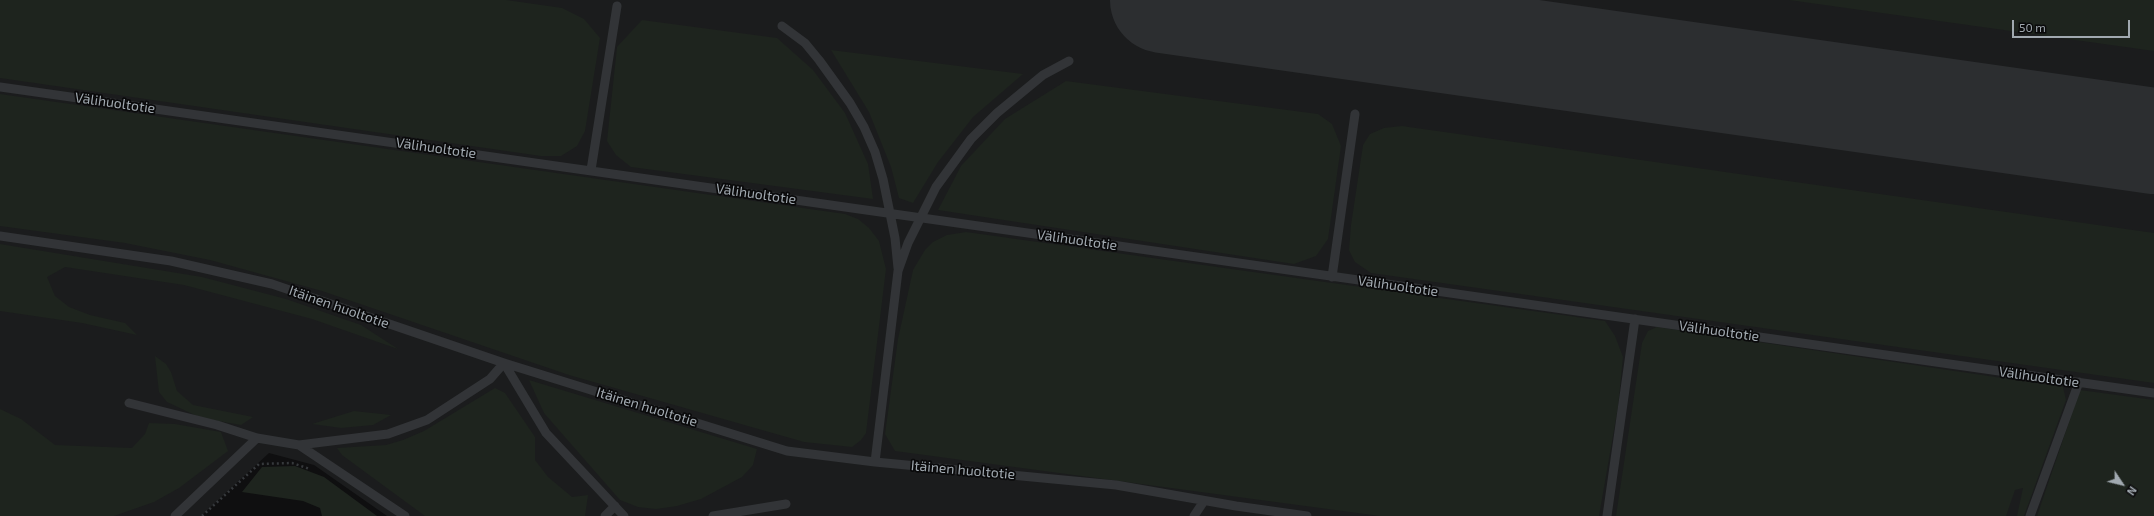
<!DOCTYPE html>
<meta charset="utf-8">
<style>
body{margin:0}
#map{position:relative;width:2154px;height:516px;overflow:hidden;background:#0f0f10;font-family:"Exo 2",sans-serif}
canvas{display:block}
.north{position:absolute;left:2102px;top:464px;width:40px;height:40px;-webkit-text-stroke:3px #0a0a0b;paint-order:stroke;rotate:125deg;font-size:11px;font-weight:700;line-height:16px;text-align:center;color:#a1a9b0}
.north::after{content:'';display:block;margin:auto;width:14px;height:18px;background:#a1a9b0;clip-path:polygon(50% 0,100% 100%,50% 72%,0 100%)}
.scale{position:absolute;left:2012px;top:20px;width:118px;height:18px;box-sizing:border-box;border:2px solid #a1a9b0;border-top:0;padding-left:5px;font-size:12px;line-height:14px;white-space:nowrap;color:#a1a9b0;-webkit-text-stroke:3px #0a0a0b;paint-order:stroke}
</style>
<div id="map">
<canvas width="2154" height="516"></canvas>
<div class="north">N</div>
<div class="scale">50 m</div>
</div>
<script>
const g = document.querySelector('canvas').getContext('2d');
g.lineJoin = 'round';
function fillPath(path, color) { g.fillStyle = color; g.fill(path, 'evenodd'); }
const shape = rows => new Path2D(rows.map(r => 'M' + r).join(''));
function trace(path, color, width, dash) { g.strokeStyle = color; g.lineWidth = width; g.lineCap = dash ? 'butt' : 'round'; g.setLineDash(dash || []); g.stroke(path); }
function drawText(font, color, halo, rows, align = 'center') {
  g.font = font + ' "Exo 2",sans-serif'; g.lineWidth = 3.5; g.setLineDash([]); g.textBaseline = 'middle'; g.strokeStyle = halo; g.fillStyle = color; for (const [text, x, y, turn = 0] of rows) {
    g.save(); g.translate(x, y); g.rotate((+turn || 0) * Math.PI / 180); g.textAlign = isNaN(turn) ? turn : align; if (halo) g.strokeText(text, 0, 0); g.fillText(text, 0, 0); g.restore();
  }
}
fillPath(shape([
 [0,0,2154,0,2154,516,387,516,314,465,269,453,201,516,0,516]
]), '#1b1c1d');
fillPath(shape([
 [0,0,506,0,562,8,584,19,600,38,585,131,577,146,561,156,541,156,0,78],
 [1789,0,2154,0,2154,51],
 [642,20,777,38,813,70,845,113,868,164,873,199,631,167,616,155,607,141,617,47],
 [831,50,1023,74,973,117,938,162,913,203,899,198,891,167,869,112],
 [1066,81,1318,114,1332,124,1341,146,1328,239,1316,256,1294,264,938,210,961,166,1005,119],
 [0,94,845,214,858,219,869,228,879,241,886,269,866,433,861,440,852,447,804,442,569,375,322,291,210,260,125,243,0,226],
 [1402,126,2154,233,2154,383,1371,273,1355,262,1349,250,1351,225,1363,145,1370,134,1384,128],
 [966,232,1605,321,1615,336,1623,357,1618,407,1599,516,1380,516,895,451,885,434,898,339,913,270,925,250,933,242,947,235],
 [0,244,202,277,286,299,361,325,398,349,312,319,184,285,65,267,47,277,55,296,69,307,90,315,125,323,137,335,82,323,0,311],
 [1657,327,2063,387,2066,400,2024,516,2017,516,2023,488,2015,490,2006,516,1616,516,1642,343,1648,331],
 [155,356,166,364,171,372,177,391,193,405,253,417,241,425,201,418,167,402,159,392],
 [529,380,757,449,753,465,742,477,701,499,677,506,656,509,638,507,620,500,544,413],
 [495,388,505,393,535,437,535,460,548,477,572,497,588,495,585,516,425,516,342,455,337,448,386,445,403,440,424,431],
 [2080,390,2154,400,2154,516,2037,516],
 [0,409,21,419,55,445,132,448,145,434,149,423,175,424,221,432,228,451,179,488,154,502,114,516,0,516],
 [354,411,391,415,373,425,341,428,312,424],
 [295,466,324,477,377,516,322,516,320,508,303,501,242,492,262,467]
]), '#1e241e');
trace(shape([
 [1423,0,1436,12,1491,40,1539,55]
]), '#2c2e30', 42);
trace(shape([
 [1163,0,2154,141]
]), '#2c2e30', 106);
trace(shape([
 [202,516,259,464,292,463,310,469]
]), '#36393c', 2.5, [2, 3]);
trace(shape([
 [782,26,805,43,819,60,850,103,864,127,875,152,883,179,895,238,898,268],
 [0,87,2154,393],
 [591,170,617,6],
 [0,236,171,261,272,284,504,363,787,451,875,462,1116,485,1236,506,1307,516],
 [1332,277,1355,114],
 [129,403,217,425,257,438,299,445,405,516],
 [299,445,388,434,427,420,490,379,504,363,546,433,624,516],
 [875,462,898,271,908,243,936,187,971,139,997,113,1043,75,1069,61],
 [175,516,257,438],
 [605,516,615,506],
 [713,516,786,504],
 [1194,516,1204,501],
 [1607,516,1635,319],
 [2030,516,2079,382]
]), '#323437', 9);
drawText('14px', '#a1a9b0', '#0a0a0b', [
 ["Välihuoltotie",115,103,8],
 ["Välihuoltotie",436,148,8],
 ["Välihuoltotie",756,194,8],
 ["Välihuoltotie",1077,240,8],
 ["Välihuoltotie",1398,286,8],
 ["Itäinen huoltotie",339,307,19],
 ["Välihuoltotie",1719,331,8],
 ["Välihuoltotie",2039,377,8],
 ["Itäinen huoltotie",647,407,17],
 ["Itäinen huoltotie",963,470,5]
]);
</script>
